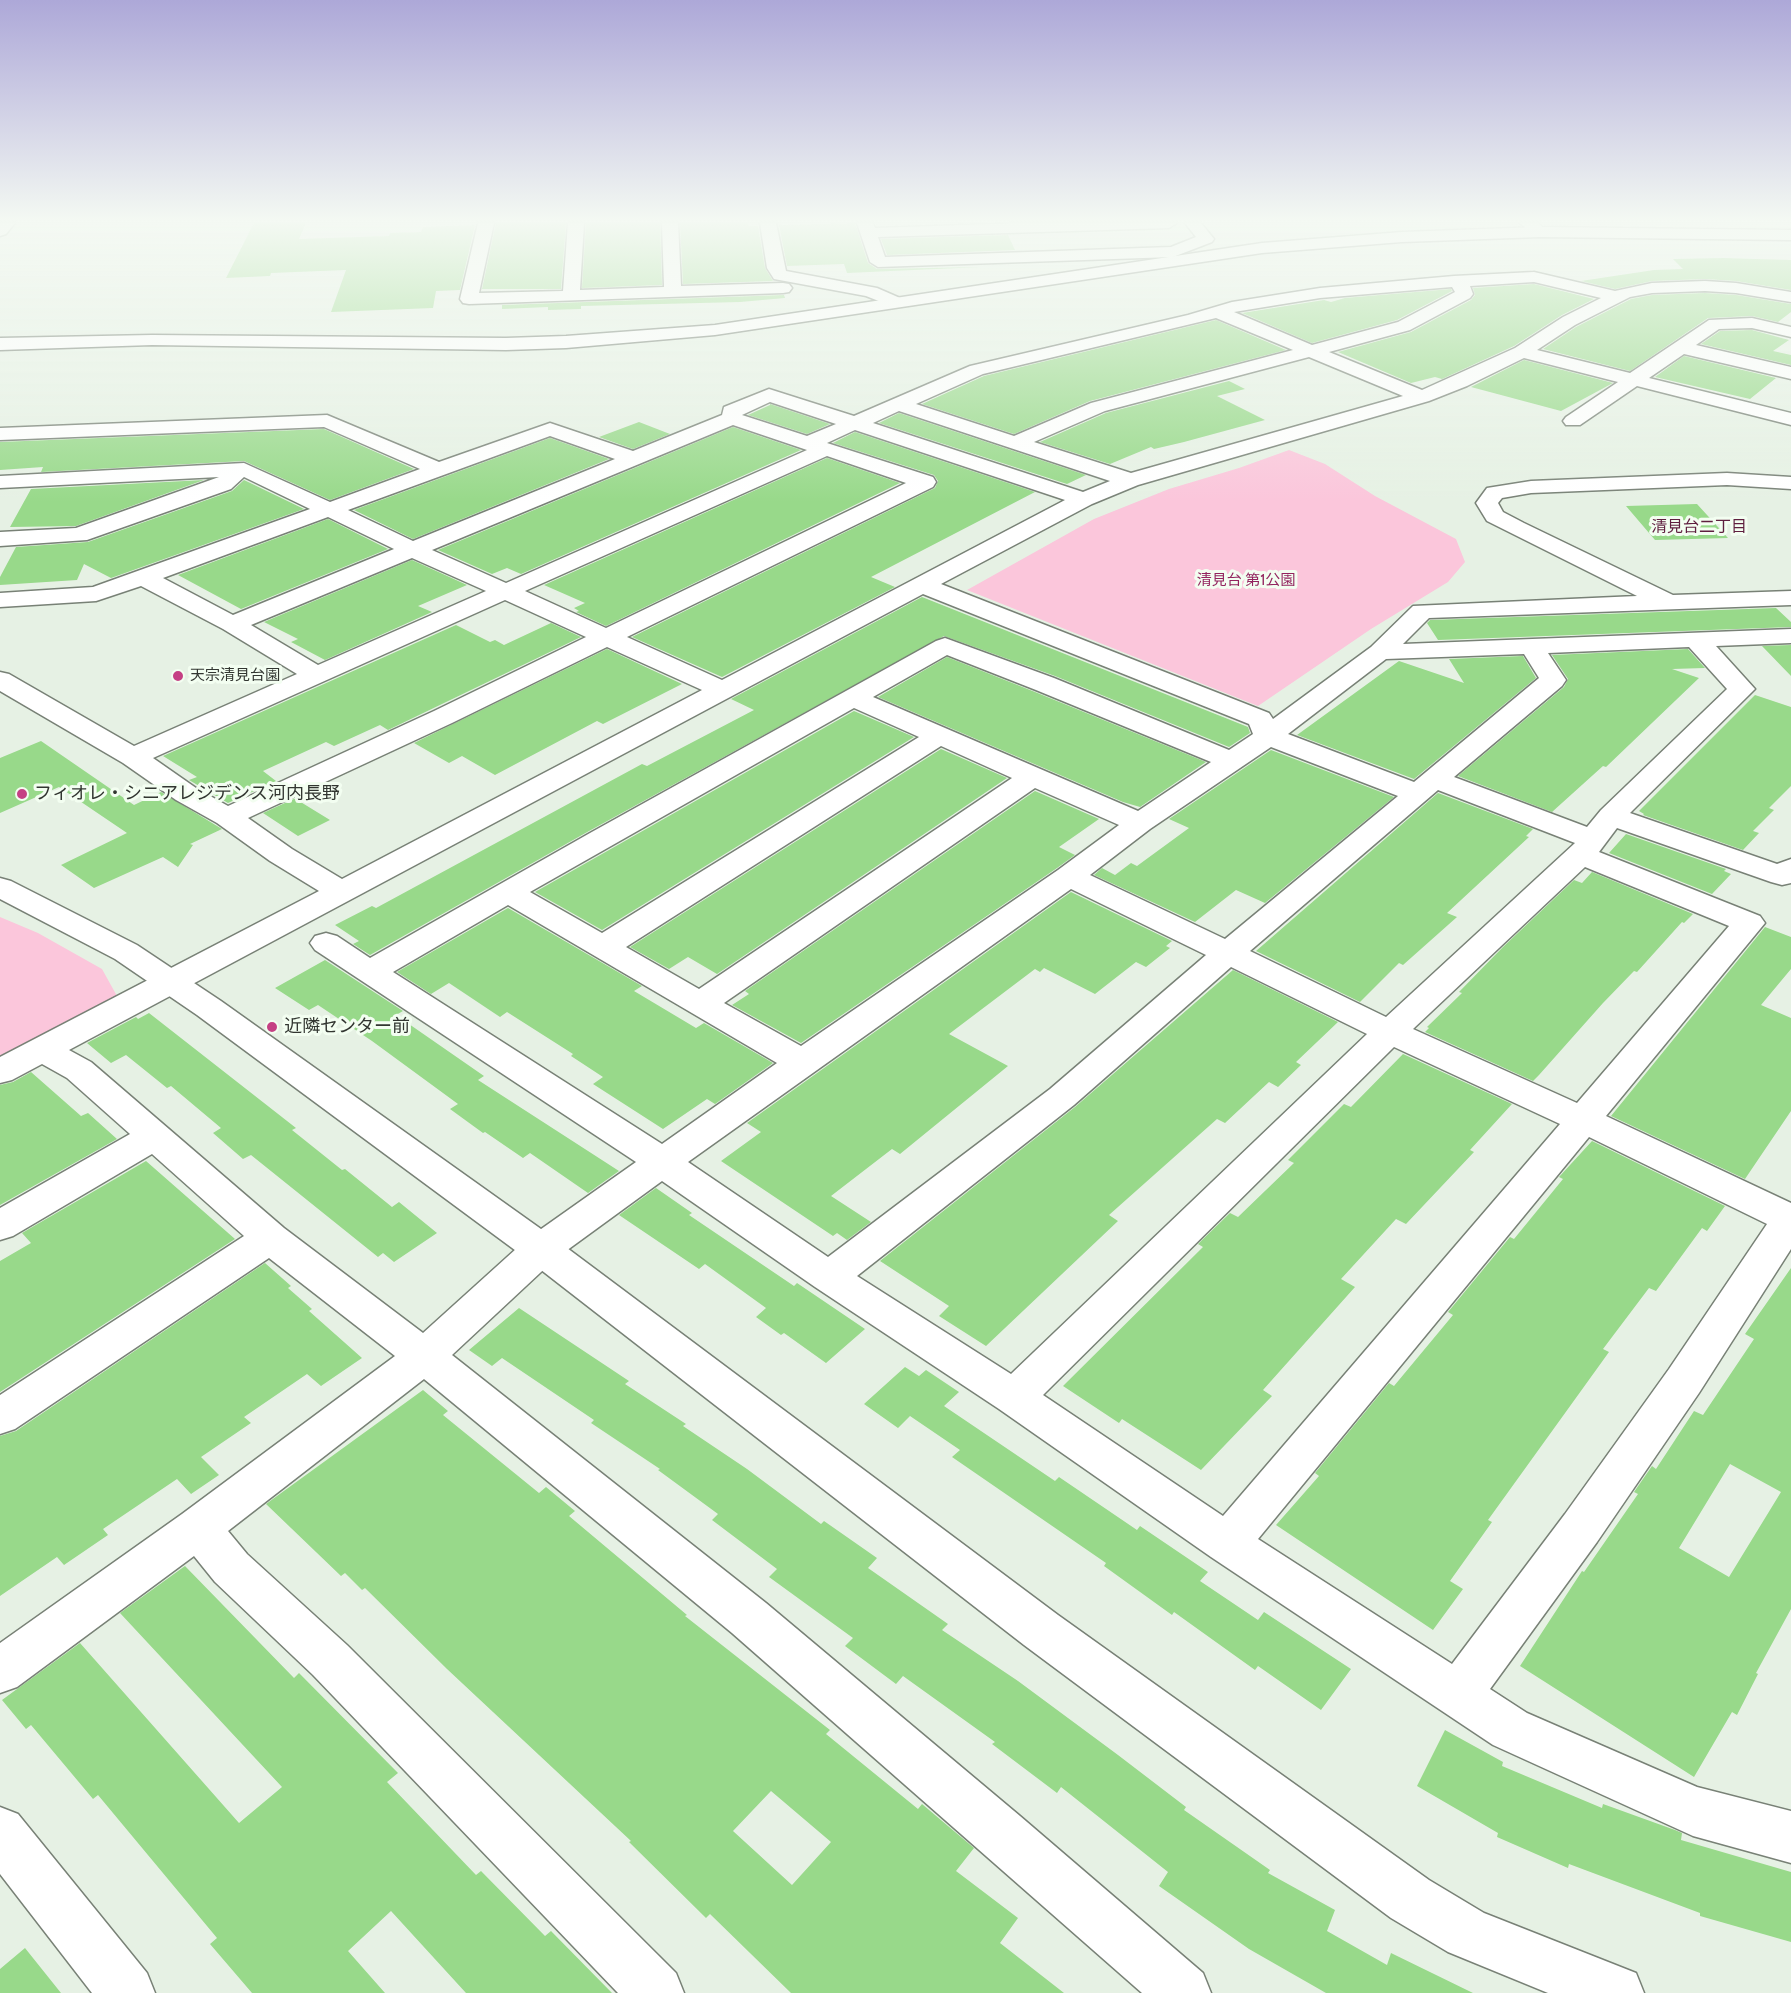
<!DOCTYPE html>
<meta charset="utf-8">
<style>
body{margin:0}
canvas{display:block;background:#e6f1e4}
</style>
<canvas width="1791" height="1993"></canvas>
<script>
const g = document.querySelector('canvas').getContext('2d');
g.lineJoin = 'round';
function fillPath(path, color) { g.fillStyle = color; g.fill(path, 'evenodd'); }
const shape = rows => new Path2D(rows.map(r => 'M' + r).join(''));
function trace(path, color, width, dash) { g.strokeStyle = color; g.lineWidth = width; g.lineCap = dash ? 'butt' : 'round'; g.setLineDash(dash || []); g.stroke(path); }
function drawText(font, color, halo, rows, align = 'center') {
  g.font = font + ' Cabin,"Noto Sans JP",sans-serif'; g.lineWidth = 6; g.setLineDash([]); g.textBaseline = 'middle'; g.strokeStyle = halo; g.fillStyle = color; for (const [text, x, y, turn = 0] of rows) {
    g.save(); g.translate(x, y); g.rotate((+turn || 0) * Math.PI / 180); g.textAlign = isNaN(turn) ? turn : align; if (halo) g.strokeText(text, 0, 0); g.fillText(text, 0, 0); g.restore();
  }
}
fillPath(shape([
 [1289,450,1325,464,1375,496,1456,539,1465,562,1448,582,1371,629,1258,706,967,590,1094,519,1169,489,1239,468],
 [0,917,38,933,102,969,117,996,0,1057]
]), '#fbc6db');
fillPath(shape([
 [254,223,306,223,299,239,389,236,390,233,421,232,423,227,475,225,460,290,436,291,433,308,331,312,346,270,271,273,270,276,226,278],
 [496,223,566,223,561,289,482,289],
 [586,223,660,223,662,285,582,288],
 [680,223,748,223,749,226,758,226,765,268,773,281,683,284],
 [855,223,868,263,877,269,981,267,847,273,844,264,787,266,779,225],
 [1008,235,1015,250,887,255,881,239],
 [1723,258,1791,260,1791,290,1736,281,1705,279,1652,281,1615,289,1581,281,1654,270,1683,269,1673,259],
 [1534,284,1594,299,1562,315,1514,346,1442,379,1435,377,1411,383,1338,352,1411,332,1471,300,1475,295,1473,288],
 [1451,289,1452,291,1397,320,1312,343,1242,313,1324,300,1331,302,1345,298],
 [1705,293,1736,295,1791,304,1791,312,1778,322,1752,316,1708,318,1630,371,1543,349,1576,327,1631,299,1652,295],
 [784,295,785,298,740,302,581,306,581,309,548,310,548,307,502,309,502,305],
 [1216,320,1286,350,1090,401,1014,434,922,404,984,376],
 [1752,330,1789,340,1773,351,1791,355,1791,365,1701,344,1720,331],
 [1684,356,1776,378,1750,399,1655,377],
 [1524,360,1613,383,1561,411,1471,387],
 [1229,381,1245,389,1217,396,1265,420,1184,442,1154,449,1151,447,1110,464,1040,442,1106,413],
 [770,405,770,404,830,424,807,434,748,415],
 [899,413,1086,475,1067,484,879,423],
 [639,422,670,434,633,449,599,437],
 [733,427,801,450,521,574,507,568,492,574,438,550],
 [324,429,414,469,330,500,244,461,41,472,43,467,0,470,0,442],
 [855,432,1035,492,871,577,895,587,722,677,632,637,935,488,938,481,934,475,833,443],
 [550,438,609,459,413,539,354,510],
 [827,458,900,483,606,626,576,612,579,611,574,608,585,603,544,585],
 [204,480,76,526,10,527,31,489],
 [244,480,304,509,111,578,84,564,77,580,0,585,0,577,16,547,88,542,232,491],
 [1697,504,1728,538,1655,540,1626,506],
 [328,519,388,549,241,609,178,575],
 [412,560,467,585,418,606,432,612,325,660,291,642,298,639,264,622],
 [922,597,1248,727,1250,733,1229,747,1055,676,944,636,589,831,370,955,353,944,359,941,335,925,372,906,376,908,642,764,647,766,754,710,731,699],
 [1776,608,1791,622,1791,627,1438,640,1427,623,1430,620],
 [551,623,581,637,388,730,380,725,334,746,326,742,263,771,276,781,228,803,189,780,197,777,163,756,456,625,490,642,495,640,504,645],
 [1791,645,1791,676,1762,646],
 [607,649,682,684,603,724,597,721,495,775,462,756,449,763,414,743],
 [1688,649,1705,668,1672,669,1699,678,1606,767,1603,766,1552,812,1458,776,1564,687,1568,679,1552,655],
 [1523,656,1536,678,1414,779,1297,735,1399,661,1464,683,1449,659],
 [947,657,1035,692,1206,762,1140,807,1123,802,878,697],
 [1755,695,1791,707,1791,786,1769,808,1774,810,1753,831,1759,833,1743,850,1643,815,1644,814,1639,811],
 [854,711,914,737,602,930,535,892],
 [41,741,134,805,161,792,222,829,190,844,193,845,178,867,163,857,94,888,61,865,127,833,59,787,0,813,0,758],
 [941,749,1007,778,717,974,688,957,669,969,630,947],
 [1271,750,1394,797,1265,903,1236,890,1195,922,1094,875,1102,868,1115,875,1131,863,1137,866,1189,828,1169,819],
 [1035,791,1099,819,1059,847,1075,855,1057,868,801,1043,732,1005,749,994,745,991],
 [1438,793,1533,829,1526,836,1529,837,1447,913,1457,917,1403,965,1399,963,1360,1002,1256,951],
 [296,798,299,801,330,820,298,836,263,813],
 [1626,834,1726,869,1724,871,1731,874,1712,894,1609,853],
 [1592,872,1693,914,1684,923,1682,922,1637,972,1634,971,1603,1003,1539,1075,1533,1081,1425,1032,1429,1028,1427,1027,1462,993,1459,992,1503,947,1574,880,1582,883],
 [1071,892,1172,941,1166,946,1170,948,1146,967,1136,962,1095,994,1044,968,1040,972,1035,969,949,1034,1008,1066,900,1154,892,1149,831,1196,871,1222,847,1240,837,1233,833,1236,721,1161,761,1132,747,1123],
 [508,908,642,986,634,991,696,1028,704,1023,773,1063,715,1104,707,1099,663,1129,593,1084,603,1077,571,1056,573,1054,507,1012,500,1017,449,983,431,994,397,972],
 [1765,927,1791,937,1791,969,1761,1005,1791,1018,1791,1111,1745,1179,1611,1116],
 [325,960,403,1011,396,1015,484,1076,478,1080,619,1171,588,1193,530,1153,523,1158,485,1132,483,1133,450,1109,458,1104,372,1041,318,1005,309,1010,275,988],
 [1233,970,1338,1022,1296,1062,1301,1065,1278,1087,1269,1082,1225,1123,1217,1119,1109,1215,1118,1221,986,1346,939,1316,949,1306,880,1261,1075,1107],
 [149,1013,296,1128,292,1130,342,1170,345,1169,392,1207,399,1202,437,1233,394,1262,383,1253,378,1257,251,1155,243,1159,213,1133,221,1128,171,1086,167,1088,126,1055,111,1063,87,1043,136,1017,138,1019],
 [1403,1054,1512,1104,1470,1150,1474,1152,1406,1224,1396,1219,1341,1279,1355,1287,1263,1390,1272,1396,1201,1470,1122,1419,1119,1423,1063,1386,1203,1247,1198,1244,1230,1213,1238,1217,1294,1163,1288,1160,1344,1104,1351,1107],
 [31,1072,81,1116,88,1113,117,1139,0,1205,0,1085,13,1082],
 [1592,1141,1725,1206,1707,1231,1702,1228,1656,1291,1649,1288,1603,1349,1609,1352,1488,1520,1492,1522,1450,1581,1463,1589,1433,1630,1276,1525,1319,1476,1315,1473,1389,1383,1394,1386,1453,1315,1448,1312,1510,1237,1514,1239,1563,1179,1559,1177],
 [146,1161,235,1239,0,1392,0,1261,31,1243,22,1233],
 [656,1188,692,1213,689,1215,794,1286,797,1283,865,1329,826,1363,784,1333,781,1335,756,1317,766,1308,705,1264,699,1269,619,1215],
 [265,1263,291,1286,288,1288,312,1309,309,1311,362,1358,321,1386,307,1374,244,1417,251,1423,201,1457,219,1475,191,1494,177,1479,103,1529,108,1535,64,1565,57,1557,0,1596,0,1436,16,1431],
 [1791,1268,1791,1609,1756,1673,1758,1674,1737,1715,1732,1712,1694,1777,1520,1666,1582,1571,1584,1572,1638,1494,1634,1492,1652,1466,1656,1469,1694,1411,1703,1415,1754,1339,1745,1334],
 [1730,1464,1781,1492,1729,1577,1679,1548],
 [519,1308,629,1381,625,1384,686,1424,683,1426,747,1469,821,1524,824,1521,877,1558,868,1568,948,1624,942,1630,1018,1681,1118,1755,1186,1807,1184,1810,1270,1870,1268,1873,1335,1910,1327,1931,1387,1965,1391,1953,1473,1993,1326,1993,1249,1949,1159,1886,1168,1872,1061,1787,1057,1793,992,1744,995,1742,903,1676,896,1684,845,1646,853,1638,769,1577,777,1569,712,1520,718,1514,658,1470,660,1469,591,1423,594,1420,502,1358,492,1366,469,1350],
 [905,1367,919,1376,926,1370,959,1392,944,1406,1055,1481,1059,1477,1137,1530,1140,1526,1208,1572,1200,1581,1258,1620,1264,1612,1351,1669,1321,1710,1258,1666,1255,1670,1174,1612,1172,1615,1104,1566,1106,1563,952,1457,960,1450,910,1416,898,1428,864,1404],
 [423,1390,448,1411,443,1415,539,1493,546,1487,575,1511,569,1516,687,1615,685,1616,830,1730,826,1734,918,1809,922,1804,974,1848,956,1871,1018,1918,1000,1943,1064,1993,791,1993,710,1914,706,1918,629,1842,631,1841,447,1669,365,1588,362,1590,345,1573,341,1576,266,1504],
 [771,1791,831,1842,792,1885,733,1831],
 [185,1566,294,1678,299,1673,398,1773,387,1782,476,1875,481,1871,545,1936,551,1931,612,1993,466,1993,391,1911,348,1951,385,1993,252,1993,210,1944,217,1938,98,1795,93,1799,31,1725,26,1729,2,1700,80,1643,239,1823,282,1787,120,1613],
 [1445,1730,1503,1762,1502,1766,1602,1808,1603,1804,1675,1830,1682,1833,1681,1840,1791,1872,1791,1942,1700,1916,1700,1913,1569,1864,1568,1868,1497,1837,1498,1833,1417,1786],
 [25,1948,61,1993,0,1993,0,1969]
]), '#98d98a');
const minor = shape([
 [0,223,15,223,6,234,0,236,0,223],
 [478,223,494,223,479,293,563,291,568,223,584,223,580,290,664,287,662,223,678,223,681,286,783,283,789,284,792,288,789,292,783,293,469,304,463,303,460,299,478,223],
 [857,223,873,223,875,228,1020,223,1177,223,1169,228,878,237,885,257,1171,247,1196,237,1185,223,1201,223,1214,239,1212,242,1173,257,878,267,870,262,857,223],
 [1534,272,1615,291,1652,283,1705,281,1736,283,1791,292,1791,302,1736,293,1705,291,1652,293,1630,297,1575,325,1537,350,1630,373,1709,320,1752,318,1791,327,1791,337,1752,328,1719,329,1696,345,1791,367,1791,379,1684,354,1649,378,1791,413,1791,425,1637,386,1580,425,1566,425,1563,421,1566,417,1618,382,1524,358,1467,386,1429,401,1138,485,1092,504,941,584,1269,713,1273,719,1371,647,1413,606,1637,596,1487,521,1476,503,1487,488,1531,481,1727,473,1791,477,1791,489,1727,485,1531,493,1502,498,1498,503,1503,512,1524,523,1673,595,1791,591,1791,605,1429,618,1403,644,1791,629,1791,643,1716,646,1755,689,1630,813,1777,864,1791,859,1791,883,1782,885,1771,882,1617,828,1599,852,1760,916,1765,923,1606,1116,1791,1203,1791,1249,1699,1393,1597,1542,1490,1689,1527,1713,1697,1787,1791,1811,1791,1863,1693,1836,1493,1745,1211,1557,999,1409,815,1287,662,1181,555,1259,452,1355,766,1603,1020,1816,1203,1973,1211,1993,1142,1993,732,1633,424,1379,228,1531,247,1554,347,1645,676,1973,684,1993,618,1993,313,1675,215,1582,194,1556,17,1687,0,1693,0,1643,182,1514,395,1356,269,1258,15,1429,0,1434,0,1395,244,1236,152,1154,13,1236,0,1240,0,1208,130,1134,67,1078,42,1064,12,1080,0,1083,0,1057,319,891,270,861,217,823,176,800,123,763,0,691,0,672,9,674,134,746,297,674,223,629,141,586,96,601,0,607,0,593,93,587,310,509,244,477,231,489,87,540,0,546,0,532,76,528,219,477,0,488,0,476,244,463,330,502,420,469,324,427,0,440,0,428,327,415,439,462,550,423,633,451,722,415,724,407,769,389,854,416,970,366,1188,315,1232,302,1320,288,1454,276,1534,272],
 [1534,282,1601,298,1563,317,1515,348,1422,390,1329,352,1410,330,1470,298,1473,294,1470,286,1534,282],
 [1452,287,1455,292,1398,322,1312,345,1234,312,1320,298,1452,287],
 [1216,318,1293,350,1091,403,1014,436,916,404,983,374,1216,318],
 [1309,357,1403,396,1131,473,1034,442,1105,411,1309,357],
 [770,402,836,424,807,436,742,415,770,402],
 [899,411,1110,481,1083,492,873,423,899,411],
 [733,425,807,450,506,583,432,550,733,425],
 [855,430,1065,500,722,680,627,637,933,487,936,482,933,477,827,443,855,430],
 [550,436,615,459,413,541,348,510,550,436],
 [827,456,906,483,606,628,525,591,827,456],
 [328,517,394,549,233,615,163,578,328,517],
 [412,558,486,591,318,665,251,625,412,558],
 [923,594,1249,724,1253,734,1229,750,1054,678,945,638,936,641,590,833,370,958,337,936,326,933,315,936,310,943,315,950,636,1162,527,1239,423,1333,284,1228,91,1062,69,1050,923,594],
 [505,600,586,637,434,711,228,806,196,788,153,758,505,600],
 [607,647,702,690,342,879,292,849,248,818,452,723,607,647],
 [1689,647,1727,689,1601,810,1587,827,1454,777,1562,686,1566,680,1548,653,1689,647],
 [1524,654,1539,678,1414,782,1288,734,1386,659,1524,654],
 [947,655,1036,690,1211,762,1138,811,873,697,947,655],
 [854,708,919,737,602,933,530,892,854,708],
 [941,746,1012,778,699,989,626,947,941,746],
 [1271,747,1398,796,1225,939,1090,875,1150,829,1271,747],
 [1035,788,1119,825,1058,870,801,1046,724,1003,1035,788],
 [1438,790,1575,843,1386,1017,1250,951,1438,790],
 [1585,867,1729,926,1577,1103,1413,1029,1585,867],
 [1071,889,1206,955,1050,1089,828,1257,688,1162,1071,889],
 [508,905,777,1063,662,1144,393,972,508,905],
 [1231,967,1367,1034,1011,1374,857,1276,1074,1105,1231,967],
 [1394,1047,1560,1124,1223,1516,1043,1395,1394,1047],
 [1589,1137,1767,1224,1669,1369,1565,1514,1452,1664,1258,1539,1589,1137],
 [0,1807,18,1814,147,1973,155,1993,92,1993,0,1874,0,1807]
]);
const tertiary = shape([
 [760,223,776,223,786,271,877,288,900,298,903,302,900,306,894,307,866,296,774,279,767,268,760,223],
 [1520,223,1538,223,1548,232,1546,235,1534,235,1520,223],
 [0,878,11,881,137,945,221,1001,555,1239,1058,1615,1429,1880,1484,1913,1636,1973,1644,1993,1548,1993,1448,1952,1391,1918,1024,1645,527,1259,197,1015,115,959,0,899,0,878]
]);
const secondary = shape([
 [1540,227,1791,230,1791,240,1540,237,1402,242,1262,253,715,335,566,348,506,350,152,345,0,350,0,338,152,335,506,338,566,336,715,325,1262,243,1402,232,1540,227]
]);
trace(minor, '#788176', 3);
trace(tertiary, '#788176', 3);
trace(secondary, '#788176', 3);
fillPath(minor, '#fff');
fillPath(tertiary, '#fff');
fillPath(secondary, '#fff');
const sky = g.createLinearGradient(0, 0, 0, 502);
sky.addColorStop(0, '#ada8d8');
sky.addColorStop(0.44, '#f4f9f3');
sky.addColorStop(1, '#f4f9f300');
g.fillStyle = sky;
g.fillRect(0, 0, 1791, 502);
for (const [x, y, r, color] of [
 [178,676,6,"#c54084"],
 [22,794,6,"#c54084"],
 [272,1027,6,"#c54084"]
]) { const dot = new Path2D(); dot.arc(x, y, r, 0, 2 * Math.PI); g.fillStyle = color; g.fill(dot); trace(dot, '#f3fef1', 2); }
drawText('15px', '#93245f', '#f3fef1', [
 ["清見台 第1公園",1246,581]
]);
drawText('15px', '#323631', '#f3fef1', [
 ["天宗清見台園",190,676]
], 'left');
drawText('16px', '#5f1f3f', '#f3fef1', [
 ["清見台二丁目",1699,527]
]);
drawText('18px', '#323631', '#f3fef1', [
 ["フィオレ・シニアレジデンス河内長野",34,794],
 ["近隣センター前",284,1027]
], 'left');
</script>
